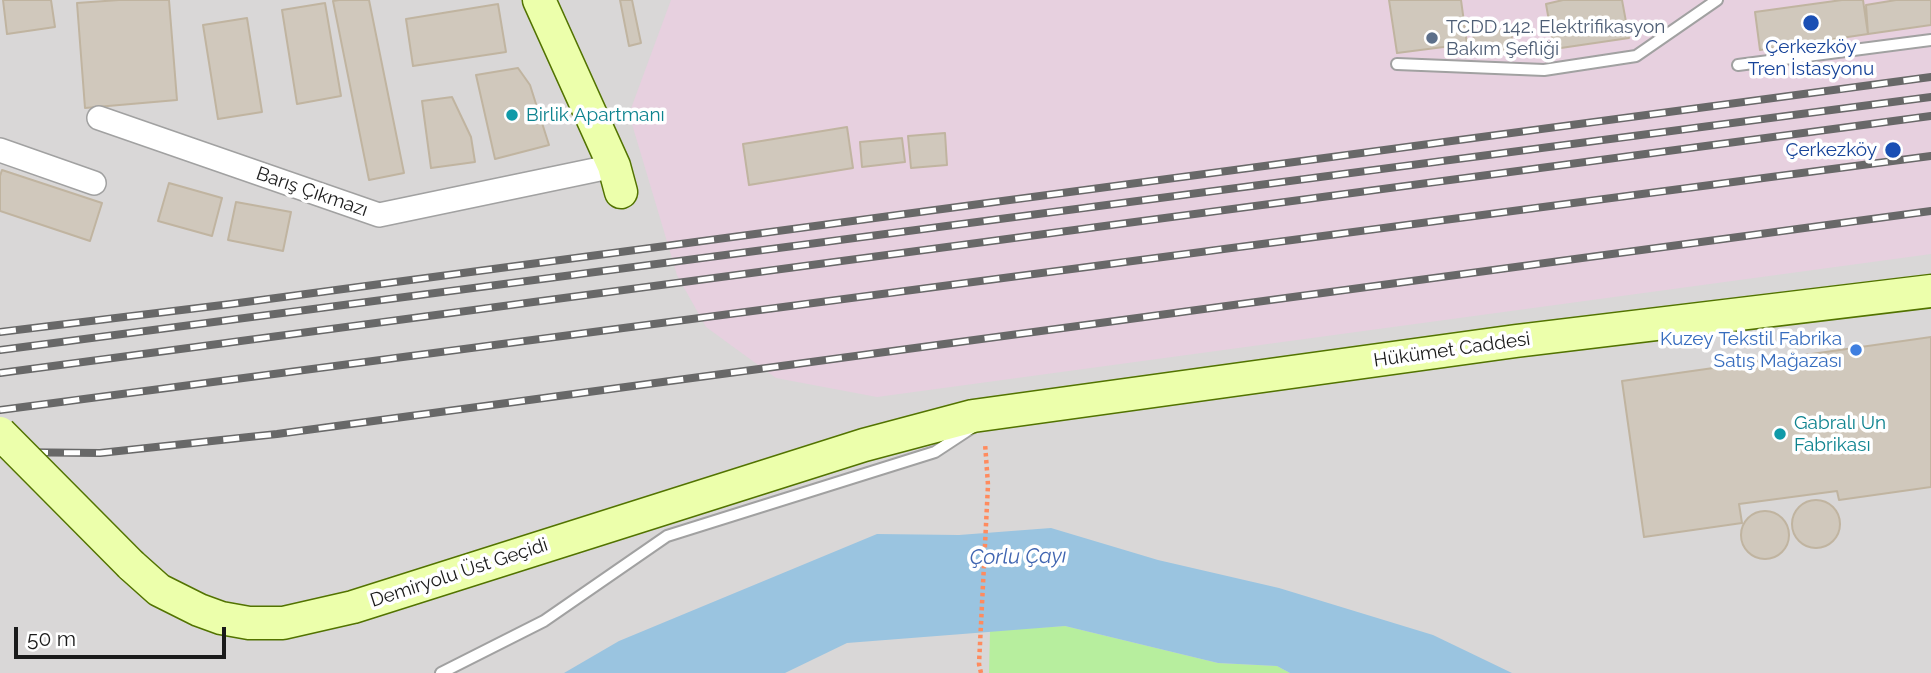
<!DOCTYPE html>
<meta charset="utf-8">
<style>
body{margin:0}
#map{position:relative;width:1931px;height:673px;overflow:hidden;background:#eeebde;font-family:Raleway,sans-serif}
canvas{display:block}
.scale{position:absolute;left:14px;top:627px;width:212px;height:32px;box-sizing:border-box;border:4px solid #1a1a1a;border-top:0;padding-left:9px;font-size:21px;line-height:24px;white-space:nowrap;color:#1a1a1a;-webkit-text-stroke:5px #fff;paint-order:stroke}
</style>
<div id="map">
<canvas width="1931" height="673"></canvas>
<div class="scale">50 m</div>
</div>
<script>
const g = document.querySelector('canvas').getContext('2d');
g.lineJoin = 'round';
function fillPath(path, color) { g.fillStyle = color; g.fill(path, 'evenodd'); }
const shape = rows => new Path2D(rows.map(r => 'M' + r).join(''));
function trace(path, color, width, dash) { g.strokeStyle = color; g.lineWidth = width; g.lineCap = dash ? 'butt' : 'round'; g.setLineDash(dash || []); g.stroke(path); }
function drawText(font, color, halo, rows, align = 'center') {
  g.font = font + ' Raleway,sans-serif'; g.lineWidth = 7; g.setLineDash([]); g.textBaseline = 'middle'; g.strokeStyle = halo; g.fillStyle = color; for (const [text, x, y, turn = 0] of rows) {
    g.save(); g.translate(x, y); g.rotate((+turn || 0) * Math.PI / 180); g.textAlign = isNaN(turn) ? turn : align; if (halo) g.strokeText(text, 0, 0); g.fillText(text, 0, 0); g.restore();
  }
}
fillPath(shape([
 [0,0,1931,0,1931,673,0,673]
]), '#d9d7d7');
fillPath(shape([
 [671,0,1931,0,1931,254,877,397,776,378,706,327,677,275,629,114]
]), '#e7d0df');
fillPath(shape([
 [1065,626,1218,663,1277,666,1290,673,989,673,990,631]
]), '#b7ee9e');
fillPath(shape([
 [1051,528,1158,560,1279,588,1433,635,1512,673,1290,673,1277,666,1218,663,1065,626,847,643,785,673,564,673,619,641,877,534,959,535]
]), '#9ac4e0');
const building = shape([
 [3,0,51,0,55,27,7,34,3,0],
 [119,0,169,0,177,100,85,108,77,3,119,0],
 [339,0,369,0,404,173,369,180,333,1,339,0],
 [620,0,632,0,641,43,629,46,620,0],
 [1389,0,1461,0,1467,44,1397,53,1389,0],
 [1622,0,1629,38,1554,49,1546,4,1563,0,1622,0],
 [1842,0,1863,0,1868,34,1760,50,1755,12,1842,0],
 [1896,0,1931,0,1931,25,1868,34,1866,5,1896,0],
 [325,3,341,96,297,104,282,10,325,3],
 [498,4,506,52,413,66,406,19,498,4],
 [247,18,262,112,218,119,203,25,247,18],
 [1511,29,1513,51,1476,56,1473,34,1511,29],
 [518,68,530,85,549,145,495,159,476,75,518,68],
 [452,97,471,137,475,162,431,168,422,101,452,97],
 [847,127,853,168,749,185,743,144,847,127],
 [945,133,947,165,911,168,908,136,945,133],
 [902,138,905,162,862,167,860,142,902,138],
 [2,170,102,203,90,241,0,211,0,176,2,170],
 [169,183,222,198,212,236,158,221,169,183],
 [236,202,291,212,283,251,228,240,236,202],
 [1931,337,1931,487,1839,500,1837,491,1739,504,1742,523,1644,537,1622,381,1931,337],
 '1792 524a24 24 0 1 1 48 0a24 24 0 1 1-48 0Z',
 '1741 535a24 24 0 1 1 48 0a24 24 0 1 1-48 0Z'
]);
fillPath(building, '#d0c8bc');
trace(building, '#c0b4a0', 2);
const lane = shape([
 [1397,64,1544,70,1636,56,1717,0],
 [1738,65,1931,40],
 [441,673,544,621,667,536,935,452,973,427]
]);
const street = shape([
 [99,118,379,215,614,166],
 [0,150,94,183]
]);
const secondary = shape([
 [539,0,614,166,621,192],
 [131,565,159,590,199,610,221,618,249,623,283,623,353,607,864,445,973,416,1516,341,1931,291]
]);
trace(lane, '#a1a1a1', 14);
trace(street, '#a1a1a1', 26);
trace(secondary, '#527300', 35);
trace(shape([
 [981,673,979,664,988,485,985,443]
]), '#ff8b5e', 4.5, [3.5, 3.5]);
trace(lane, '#fff', 10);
trace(street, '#fff', 23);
trace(secondary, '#ecffab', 32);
const rail = shape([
 [0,332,231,304,1931,77],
 [0,350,1931,97],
 [0,373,1931,116],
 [0,410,1931,156],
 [0,452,100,453,277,434,1931,211]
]);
trace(rail, '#686868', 8);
trace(rail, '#fff', 5, [16]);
const secondaryBridge = shape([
 [0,433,131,565]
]);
trace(secondaryBridge, '#527300', 35, []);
trace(secondaryBridge, '#ecffab', 32);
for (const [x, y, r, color] of [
 [1811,23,9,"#1a4fb4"],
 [1432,38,7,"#5c6f8a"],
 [512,115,7,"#0f9aa8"],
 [1893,150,9,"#1a4fb4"],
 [1856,350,7,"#3f7fe0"],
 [1780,434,7,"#0f9aa8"]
]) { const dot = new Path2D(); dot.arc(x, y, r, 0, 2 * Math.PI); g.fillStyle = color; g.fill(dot); trace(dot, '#fff', 2.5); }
drawText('19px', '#4e5e75', '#fff', [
 ["TCDD 142. Elektrifikasyon",1446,27],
 ["Bakım Şefliği",1446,49]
], 'left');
drawText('19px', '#164399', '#fff', [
 ["Çerkezköy",1811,47],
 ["Tren İstasyonu",1811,69],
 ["Çerkezköy",1877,150,"right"]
]);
drawText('19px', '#0d838f', '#fff', [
 ["Birlik Apartmanı",526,115],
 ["Gabralı Un",1794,423],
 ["Fabrikası",1794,445]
], 'left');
drawText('19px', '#1a1a1a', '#fff', [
 ["Barış Çıkmazı",312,192,19],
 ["Hükümet Caddesi",1452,350,-8],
 ["Demiryolu Üst Geçidi",459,573,-18]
]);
drawText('19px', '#366cbe', '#fff', [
 ["Kuzey Tekstil Fabrika",1842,339],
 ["Satış Mağazası",1842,361]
], 'right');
drawText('italic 21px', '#4065b1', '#fff', [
 ["Çorlu Çayı",1018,557,-1]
]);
</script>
